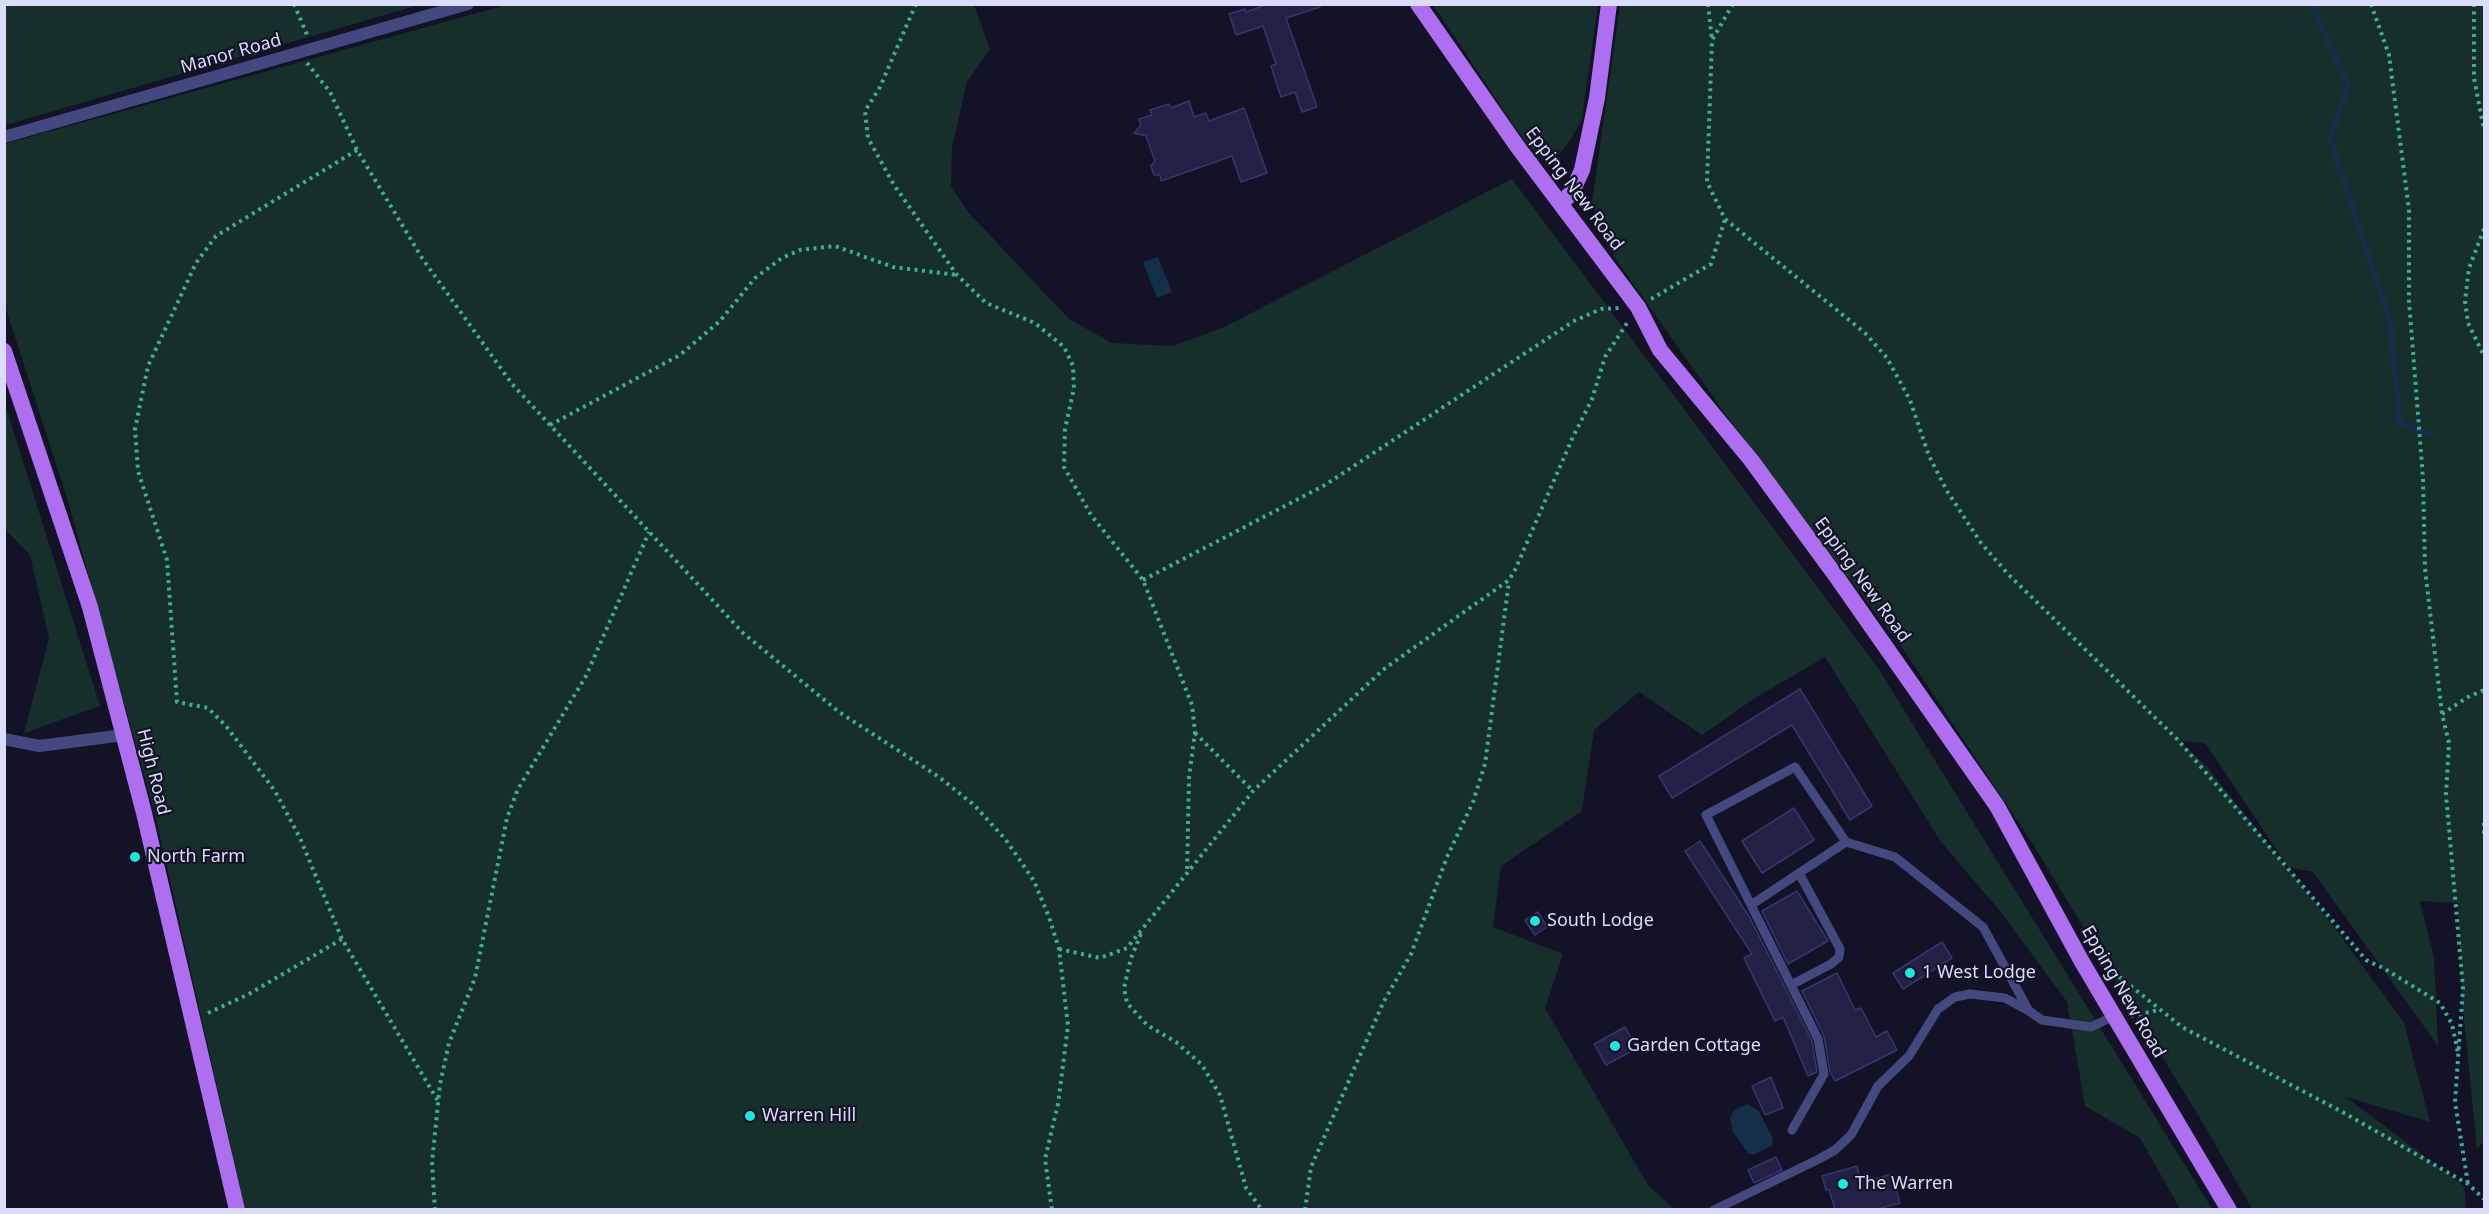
<!DOCTYPE html>
<style>
body{margin:0}
#map{position:relative;width:2489px;height:1214px;overflow:hidden;background:#131226;font-family:"Noto Sans",sans-serif}
canvas{display:block}
.frame{position:absolute;inset:0;border:6px solid #dbdcfb;pointer-events:none}
</style>
<div id="map">
<canvas width="2489" height="1214"></canvas>
<div class="frame"></div>
</div>
<script>
const g = document.querySelector('canvas').getContext('2d');
g.lineJoin = 'round';
function fillPath(path, color) { g.fillStyle = color; g.fill(path, 'evenodd'); }
const shape = rows => new Path2D(rows.map(r => 'M' + r).join(''));
function trace(path, color, width, dash) { g.strokeStyle = color; g.lineWidth = width; g.lineCap = dash ? 'butt' : 'round'; g.setLineDash(dash || []); g.stroke(path); }
function drawText(font, color, halo, rows, align = 'center') {
  g.font = font + ' "Noto Sans",sans-serif'; g.lineWidth = 4.5; g.setLineDash([]); g.textBaseline = 'middle'; g.strokeStyle = halo; g.fillStyle = color; for (const [text, x, y, turn = 0] of rows) {
    g.save(); g.translate(x, y); g.rotate((+turn || 0) * Math.PI / 180); g.textAlign = isNaN(turn) ? turn : align; if (halo) g.strokeText(text, 0, 0); g.fillText(text, 0, 0); g.restore();
  }
}
fillPath(shape([
 [5,4,419,4,419,5,5,125],
 [506,5,974,5,990,49,967,82,952,147,951,186,968,212,1069,319,1112,343,1173,346,1224,327,1512,179,1878,668,2212,1209,2180,1209,2140,1138,2085,1106,2067,1002,2000,911,1941,842,1825,657,1755,698,1702,735,1639,692,1594,730,1582,811,1501,866,1493,927,1563,954,1545,1008,1648,1185,1674,1209,245,1209,154,810,67,498,5,306,4,144],
 [1433,5,1598,5,1582,119,1572,138,1561,152,1551,156,1541,157,1527,145],
 [1620,5,2484,5,2484,1141,2477,1149,2462,999,2458,903,2420,901,2434,957,2438,1046,2313,872,2288,867,2205,743,2179,741,2208,768,2338,932,2404,1023,2430,1122,2346,1097,2464,1186,2466,1209,2252,1209,2204,1125,2029,838,1905,652,1728,418,1615,258,1598,226,1592,202],
 [5,404,100,706,24,733,49,638,30,555,5,529]
]), '#162f2b');
fillPath(shape([
 [1158,257,1172,292,1157,298,1143,262],
 [1747,1104,1759,1111,1773,1139,1772,1146,1753,1155,1748,1153,1733,1132,1730,1119,1733,1111]
]), '#152f48');
trace(shape([
 [2311,4,2348,85,2330,138,2390,322,2400,424,2431,435]
]), '#152f48', 6);
const building = shape([
 [1268,4,1319,4,1320,7,1286,18,1317,107,1302,112,1295,92,1281,97,1271,66,1276,64,1263,26,1236,35,1229,14,1245,9,1246,12,1268,4],
 [1189,101,1194,117,1206,113,1209,121,1244,108,1267,173,1241,182,1232,156,1161,181,1160,175,1154,175,1151,166,1155,161,1146,136,1134,133,1141,125,1139,119,1152,115,1150,110,1153,109,1169,104,1171,108,1189,101],
 [1800,689,1872,806,1850,820,1792,725,1672,798,1659,776,1800,689],
 [1794,808,1814,840,1762,873,1742,841,1794,808],
 [1700,841,1750,918,1812,1041,1817,1072,1808,1076,1783,1017,1775,1021,1744,958,1752,954,1685,851,1700,841],
 [1797,891,1828,941,1788,964,1762,911,1797,891],
 [1538,912,1547,927,1535,935,1525,920,1538,912],
 [1942,942,1952,958,1903,989,1893,973,1942,942],
 [1837,973,1855,1010,1861,1008,1876,1037,1887,1031,1897,1050,1835,1081,1830,1072,1824,1036,1802,991,1837,973],
 [1625,1027,1637,1048,1606,1065,1594,1044,1625,1027],
 [1771,1077,1783,1108,1765,1115,1752,1086,1771,1077],
 [1776,1157,1782,1170,1754,1183,1748,1170,1776,1157],
 [1857,1166,1861,1183,1892,1174,1900,1203,1878,1209,1835,1209,1829,1190,1826,1190,1822,1176,1857,1166]
]);
fillPath(building, '#232045');
trace(building, '#38356e', 1.5);
trace(shape([
 [294,4,308,37],
 [916,4,880,87,865,111,868,138,894,185,957,275,986,303,1035,323,1064,347,1073,366,1074,388,1065,429,1064,467,1091,515,1143,580,1192,705,1195,732,1189,777,1187,873],
 [1708,4,1712,40],
 [1733,4,1712,40,1707,182,1725,219,1865,333,1887,358,1910,400,1929,456,1947,491,1981,543,2008,574,2178,740,2366,960,2385,969,2440,1003,2452,1024,2458,1053],
 [2371,4,2389,55,2409,210,2409,301,2423,478,2425,569,2442,714,2449,743,2446,794,2463,988,2455,1102,2468,1184],
 [2474,4,2474,78,2484,130],
 [307,63,330,92,357,150,422,258,512,384,743,633,839,712,939,777,974,805,1006,840,1034,881,1049,917,1059,949,1068,1026,1058,1104,1045,1159,1052,1210],
 [357,150,216,236,196,263,148,366,135,429,138,471,167,560,177,702,208,708,226,726,275,791,300,838,342,939,438,1101],
 [2484,229,2469,268,2465,301,2468,323,2484,356],
 [1651,299,1711,264,1725,219],
 [550,425,680,355,720,321,755,278,782,258,800,250,835,246,893,267,957,275],
 [1143,580,1325,485,1574,321,1601,309,1619,308],
 [2442,714,2468,697,2484,690],
 [1195,733,1253,791],
 [2484,823,2484,834],
 [1141,934,1131,958,1124,988,1127,1003,1147,1025,1176,1042,1202,1065,1220,1095,1246,1188,1262,1210],
 [1059,949,1100,958,1127,948,1253,791,1384,669,1509,580,1515,570,1572,439,1592,399,1605,357,1627,323],
 [2106,969,2112,971,2182,1027,2346,1114,2468,1184,2484,1199],
 [208,1013,249,994,342,939],
 [2131,1016,2159,1010],
 [435,1210,432,1162,440,1084,449,1043,475,978,507,818,518,789,586,676,649,532],
 [1305,1210,1311,1167,1383,1003,1411,954,1447,857,1473,802,1485,764,1509,581]
]), '#3eac96', 4, [3, 4.5]);
trace(shape([
 [1751,905,1846,842],
 [1791,985,1831,964,1839,957,1840,949,1799,873],
 [1792,1130,1824,1074,1818,1039,1706,815,1795,767,1846,842,1895,857,1983,927,2029,1011,2042,1020,2091,1027,2114,1016],
 [1714,1210,1819,1159,1835,1150,1851,1135,1878,1086,1909,1056,1938,1009,1955,997,1970,994,2005,998,2029,1011]
]), '#43497f', 9);
trace(shape([
 [4,137,468,4],
 [4,739,39,746,124,735]
]), '#43497f', 12);
trace(shape([
 [1418,4,1517,146,1638,307,1660,350,1751,460,1836,576,1997,806,2082,962,2229,1210],
 [1561,204,1572,192,1582,170,1597,98,1609,4],
 [4,351,90,607,144,813,237,1210]
]), '#ad6eef', 16);
for (const [x, y, r, color] of [
 [135,857,6,"#1de6de"],
 [1535,921,6,"#1de6de"],
 [1910,973,6,"#1de6de"],
 [1615,1046,6,"#1de6de"],
 [750,1116,6,"#1de6de"],
 [1843,1184,6,"#1de6de"]
]) { const dot = new Path2D(); dot.arc(x, y, r, 0, 2 * Math.PI); g.fillStyle = color; g.fill(dot); trace(dot, '#131226', 2); }
drawText('18px', '#dbdcfb', '#131226', [
 ["Manor Road",231,54,-16],
 ["Epping New Road",1574,189,53],
 ["Epping New Road",1862,580,54],
 ["High Road",153,772,76],
 ["Epping New Road",2123,992,60]
]);
drawText('18px', '#dbdcfb', '#131226', [
 ["North Farm",147,857],
 ["South Lodge",1547,921],
 ["1 West Lodge",1922,973],
 ["Garden Cottage",1627,1046],
 ["Warren Hill",762,1116],
 ["The Warren",1855,1184]
], 'left');
</script>
